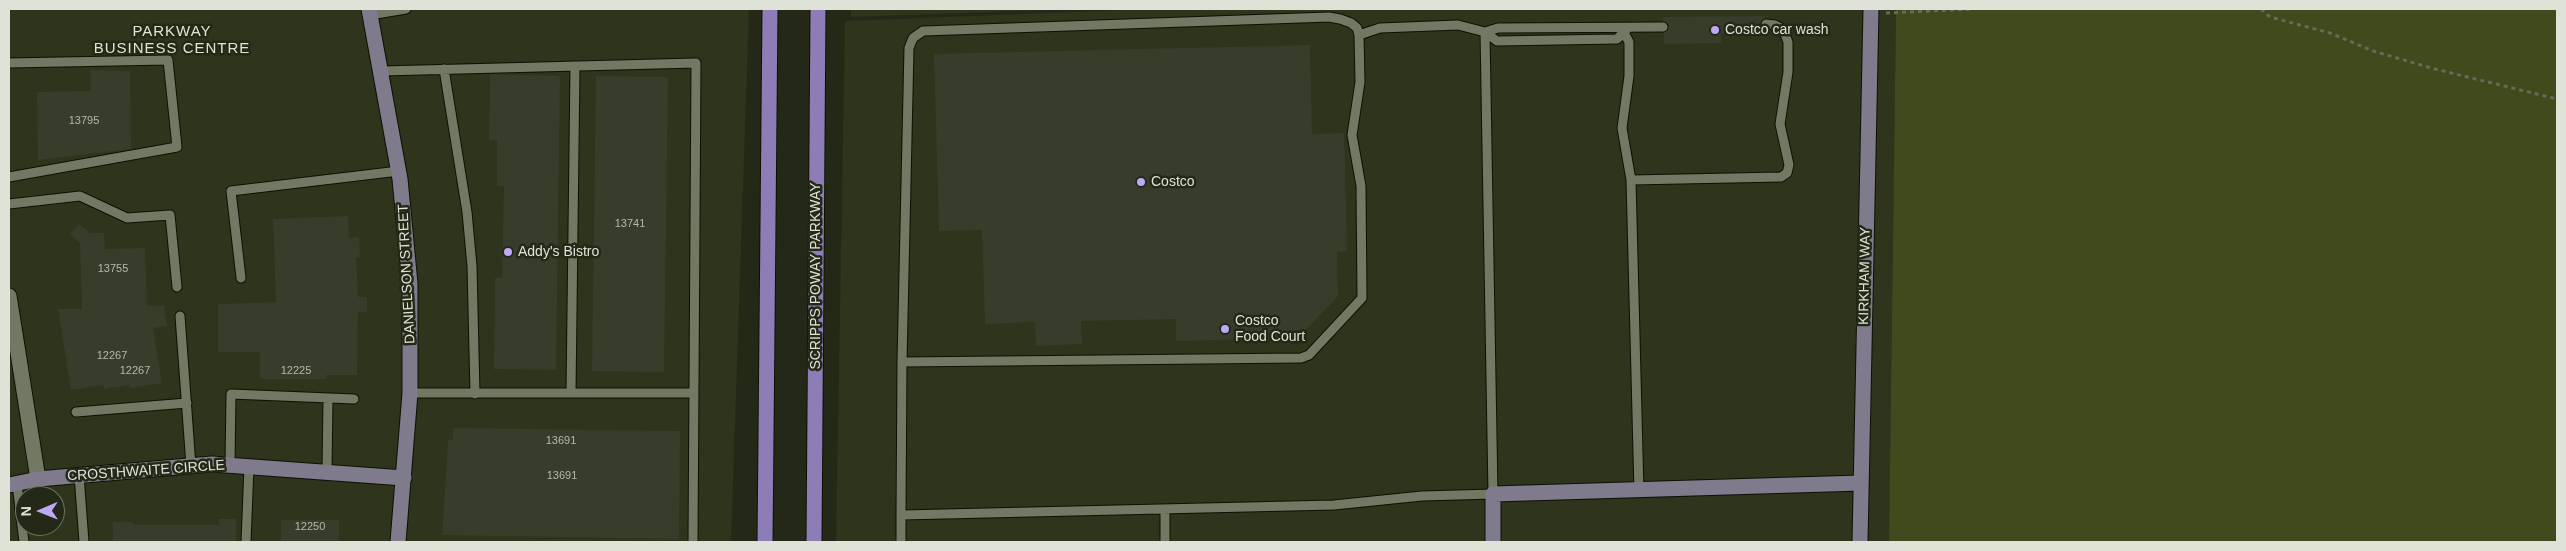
<!DOCTYPE html>
<style>
body{margin:0}
#map{position:relative;width:2566px;height:551px;overflow:hidden;background:#242917;font-family:Arial,sans-serif}
canvas{display:block}
.frame{position:absolute;inset:0;border:10px solid #dee2d7;pointer-events:none}
.north{position:absolute;left:15px;top:486px;width:50px;height:50px;box-sizing:border-box;background:#242917;border:1px solid #6e7364;border-radius:50%;rotate:269deg;font-size:14px;font-weight:700;line-height:20px;text-align:center;color:#dee2d7}
.north::after{content:'';display:block;margin:auto;width:18px;height:22px;background:#bda9f5;clip-path:polygon(50% 0,100% 100%,50% 72%,0 100%)}
</style>
<div id="map">
<canvas width="2566" height="551"></canvas>
<div class="frame"></div>
<div class="north">N</div>
</div>
<script>
const g = document.querySelector('canvas').getContext('2d');
g.lineJoin = 'round';
function fillPath(path, color) { g.fillStyle = color; g.fill(path, 'evenodd'); }
const shape = rows => new Path2D(rows.map(r => 'M' + r).join(''));
function trace(path, color, width, dash) { g.strokeStyle = color; g.lineWidth = width; g.lineCap = dash ? 'butt' : 'round'; g.setLineDash(dash || []); g.stroke(path); }
function drawText(font, color, halo, rows, align = 'center') {
  g.font = font + ' Arial,sans-serif'; g.lineWidth = 5; g.setLineDash([]); g.textBaseline = 'middle'; g.strokeStyle = halo; g.fillStyle = color; for (const [text, x, y, turn = 0] of rows) {
    g.save(); g.translate(x, y); g.rotate((+turn || 0) * Math.PI / 180); g.textAlign = isNaN(turn) ? turn : align; if (halo) g.strokeText(text, 0, 0); g.fillText(text, 0, 0); g.restore();
  }
}
fillPath(shape([
 [9,9,749,9,731,542,9,542],
 [25,496,55,496,55,526,25,526],
 [851,9,1075,9,851,17],
 [1152,9,1896,9,1889,542,836,542,845,21]
]), '#2f341c');
fillPath(shape([
 [1896,9,2557,9,2557,542,1889,542]
]), '#404a1c');
fillPath(shape([
 [1766,16,1760,24,1766,33,1721,33,1721,43,1664,44,1664,33,1669,26,1663,21,1663,17],
 [1310,45,1312,134,1344,133,1347,251,1337,252,1338,296,1298,338,1176,341,1176,319,1081,321,1082,344,1036,346,1035,322,985,324,982,230,939,231,934,54],
 [90,70,130,71,131,149,38,160,37,92,91,91],
 [490,74,560,76,556,370,494,369,495,278,502,278,504,186,497,186,497,140,489,140],
 [596,76,668,77,664,372,592,371],
 [348,216,349,238,359,237,360,257,356,257,358,297,367,297,367,312,358,312,357,375,326,375,326,379,260,379,260,352,218,352,218,304,276,302,273,219],
 [79,224,90,233,104,233,105,249,145,248,147,306,164,306,167,326,153,328,162,383,130,388,129,385,104,389,103,385,71,390,58,309,82,309,80,243,70,234],
 [453,428,680,431,679,539,442,535,448,440,453,440],
 [219,519,236,519,236,542,113,542,113,522,133,522,133,525,219,525],
 [281,520,339,520,339,542,281,542]
]), '#383d2b');
const lane = shape([
 [370,15,406,9],
 [1485,32,1498,28,1663,27],
 [1624,33,1629,42,1629,76,1622,128,1631,180,1639,492],
 [1359,35,1380,28,1458,25,1485,32,1497,41,1617,39,1628,28],
 [9,63,168,60,177,147,9,177],
 [444,69,467,212,472,266,475,394],
 [382,71,696,63,693,542],
 [1631,180,1781,177,1787,173,1789,165,1780,124,1788,72,1788,42,1783,29,1775,25,1766,24],
 [9,204,80,196,127,218,170,215,177,287],
 [241,278,231,191,399,171],
 [180,316,191,466],
 [902,362,1301,358,1309,355,1362,298,1361,186,1352,135,1360,82,1359,35,1357,28,1351,23,1340,19,1329,17,923,31,913,38,909,48,902,362,901,515,1334,505,1422,496,1493,494,1485,32],
 [410,393,694,393],
 [571,393,575,66],
 [76,412,187,403],
 [230,465,231,394,354,399],
 [327,471,328,398],
 [79,475,84,542],
 [17,484,24,542],
 [1165,509,1165,542],
 [901,515,901,542],
 [246,542,249,466]
]);
const street = shape([
 [9,296,38,479]
]);
const secondary = shape([
 [369,9,400,179,410,284,410,393,398,542],
 [9,485,38,479,212,464,404,478],
 [1493,542,1493,494,1861,483],
 [1860,542,1871,9]
]);
const primary = shape([
 [765,542,770,9],
 [814,542,818,9]
]);
trace(lane, '#0d1103', 11);
trace(street, '#0d1103', 17);
trace(secondary, '#0d1103', 17);
trace(primary, '#0d1103', 17);
trace(shape([
 [2261,9,2270,17,2330,33,2373,51,2431,68,2557,99],
 [1886,13,1973,9]
]), '#656a5a', 3, [4, 4]);
trace(lane, '#737864', 9);
trace(street, '#737864', 15);
trace(secondary, '#807a8d', 15);
trace(primary, '#8e7cb6', 15);
for (const [x, y, r, color] of [
 [1715,30,5,"#bda9f5"],
 [1141,182,5,"#bda9f5"],
 [508,252,5,"#bda9f5"],
 [1225,329,5,"#bda9f5"]
]) { const dot = new Path2D(); dot.arc(x, y, r, 0, 2 * Math.PI); g.fillStyle = color; g.fill(dot); trace(dot, '#242917', 2); }
drawText('11px', '#b4b9ac', null, [
 ["13795",84,121],
 ["13741",630,224],
 ["13755",113,269],
 ["12267",112,356],
 ["12267",135,371],
 ["12225",296,371],
 ["13691",561,441],
 ["13691",562,476],
 ["12250",310,527]
]);
drawText('14px', '#dee2d7', '#242917', [
 ["Costco car wash",1725,30],
 ["Costco",1151,182],
 ["Addy's Bistro",518,252],
 ["Costco",1235,321],
 ["Food Court",1235,337]
], 'left');
drawText('14px', '#dee2d7', '#242917', [
 ["DANIELSON STREET",407,274,-93],
 ["SCRIPPS POWAY PARKWAY",816,276,-90],
 ["KIRKHAM WAY",1865,276,-89],
 ["CROSTHWAITE CIRCLE",146,471,-4]
]);
g.letterSpacing = '1px';
drawText('15px', '#dee5ce', '#242917', [
 ["PARKWAY",172,32],
 ["BUSINESS CENTRE",172,49]
]);
g.letterSpacing = '0px';
</script>
